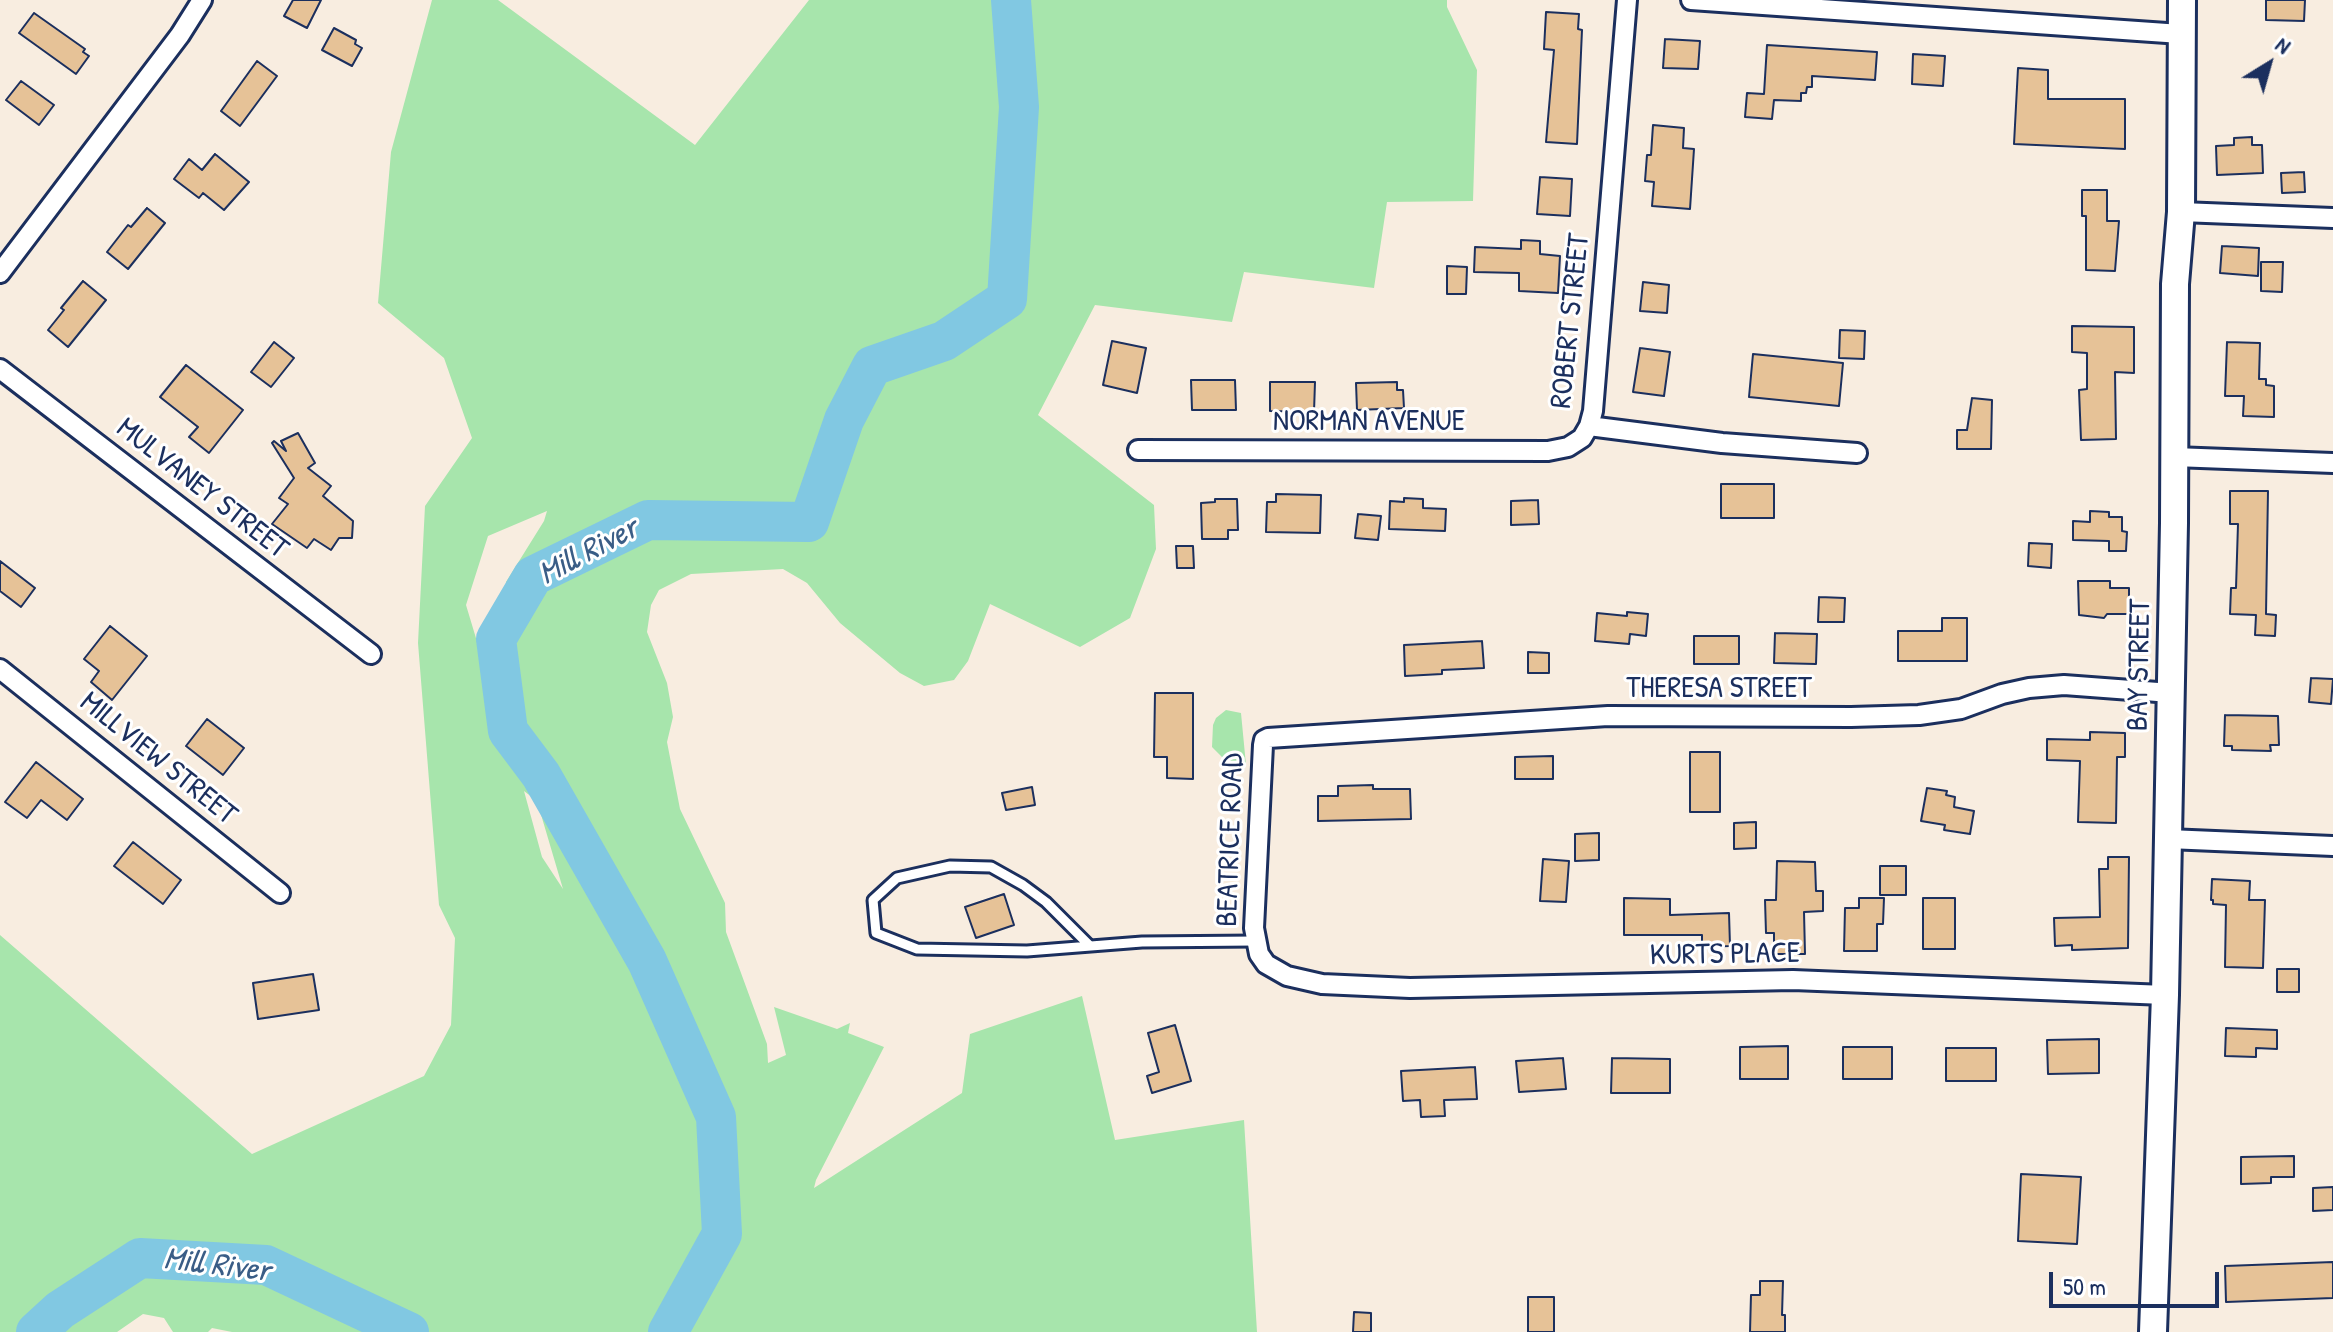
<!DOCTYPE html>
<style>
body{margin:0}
#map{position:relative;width:2333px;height:1332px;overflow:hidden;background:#f8ede0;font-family:"Patrick Hand",sans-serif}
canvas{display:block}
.north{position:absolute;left:2229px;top:24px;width:80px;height:80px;-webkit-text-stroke:6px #fff;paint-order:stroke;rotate:37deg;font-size:22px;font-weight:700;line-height:32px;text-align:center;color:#1b2f5e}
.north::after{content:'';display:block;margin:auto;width:28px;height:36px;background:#1b2f5e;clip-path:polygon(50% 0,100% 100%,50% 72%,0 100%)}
.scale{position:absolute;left:2049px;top:1272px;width:170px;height:36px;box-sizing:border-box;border:4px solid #1b2f5e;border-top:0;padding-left:10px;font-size:24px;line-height:28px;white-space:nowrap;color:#1b2f5e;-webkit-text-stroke:6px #fff;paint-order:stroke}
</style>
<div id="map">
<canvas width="2333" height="1332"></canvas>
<div class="north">N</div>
<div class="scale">50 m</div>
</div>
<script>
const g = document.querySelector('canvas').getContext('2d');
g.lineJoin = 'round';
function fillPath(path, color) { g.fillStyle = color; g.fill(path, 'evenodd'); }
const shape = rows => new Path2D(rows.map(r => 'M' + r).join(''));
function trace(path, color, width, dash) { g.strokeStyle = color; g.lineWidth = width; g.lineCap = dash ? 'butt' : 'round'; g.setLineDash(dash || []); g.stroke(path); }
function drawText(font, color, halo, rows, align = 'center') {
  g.font = font + ' "Patrick Hand",sans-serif'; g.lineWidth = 6; g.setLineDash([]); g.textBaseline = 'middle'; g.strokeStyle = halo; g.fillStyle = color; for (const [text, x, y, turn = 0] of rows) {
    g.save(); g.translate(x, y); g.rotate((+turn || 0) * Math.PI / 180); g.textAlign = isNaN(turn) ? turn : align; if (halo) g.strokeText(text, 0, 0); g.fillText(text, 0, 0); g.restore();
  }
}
fillPath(shape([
 [432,0,498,0,695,145,809,0,1447,0,1447,7,1477,70,1473,201,1387,202,1374,288,1244,272,1232,322,1095,305,1038,415,1154,505,1156,549,1130,618,1080,647,990,604,968,661,954,680,924,686,900,673,840,623,807,583,783,569,691,574,659,590,651,605,647,632,667,683,673,717,667,742,680,809,725,903,726,932,767,1044,768,1063,786,1055,774,1007,837,1029,850,1023,848,1033,884,1047,816,1180,814,1188,962,1093,970,1034,1082,996,1115,1140,1244,1120,1257,1332,232,1332,212,1328,208,1332,173,1332,164,1318,143,1314,117,1332,0,1332,0,935,252,1154,424,1076,451,1025,455,938,439,905,418,643,425,506,472,438,444,358,378,303,391,152],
 [547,511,544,521,506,582,506,618,491,688,466,605,488,536],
 [524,791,537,801,563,889,542,857],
 [1226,710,1241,713,1246,765,1226,761,1212,747,1213,725,1216,718]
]), '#a7e5ac');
trace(shape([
 [36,1332,60,1310,140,1258,266,1265,409,1332],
 [668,1332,722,1234,716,1117,647,961,541,775,508,731,496,639,533,576,648,520,809,522,844,420,872,366,944,341,1007,299,1019,107,1011,0]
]), '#81c8e2', 40);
const building = shape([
 [293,0,321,0,307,28,284,16,293,0],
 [2266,0,2305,0,2304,21,2266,20,2266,0],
 [1546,12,1579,14,1578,29,1582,30,1577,144,1546,142,1554,50,1544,49,1546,12],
 [34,13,85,49,83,52,89,56,76,74,19,33,34,13],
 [334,28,356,40,355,44,362,48,352,66,322,50,334,28],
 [1665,39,1700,41,1698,69,1663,68,1665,39],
 [1767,45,1877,52,1875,80,1812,76,1812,87,1807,87,1806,93,1801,93,1801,101,1774,100,1772,119,1745,117,1747,93,1764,94,1767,45],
 [1913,54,1945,56,1943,86,1912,84,1913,54],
 [257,61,277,76,240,126,221,111,257,61],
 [2018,68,2048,70,2048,99,2125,99,2125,149,2014,144,2018,68],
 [21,81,54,105,39,125,6,100,21,81],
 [1653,125,1684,128,1683,148,1694,149,1690,209,1652,206,1654,182,1645,181,1647,155,1651,155,1653,125],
 [2252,137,2252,145,2262,145,2263,173,2217,175,2216,146,2234,145,2234,138,2252,137],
 [215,154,249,182,224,210,203,193,199,198,174,179,189,159,202,170,215,154],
 [2304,172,2305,192,2282,193,2281,173,2304,172],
 [1540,177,1572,179,1570,216,1537,214,1540,177],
 [2082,190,2107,190,2107,221,2119,221,2115,271,2086,270,2086,216,2082,216,2082,190],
 [147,208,165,223,128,269,107,252,128,225,131,227,147,208],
 [1521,240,1540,241,1540,254,1560,256,1558,293,1519,291,1519,273,1474,272,1475,247,1521,249,1521,240],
 [2222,246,2259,248,2258,276,2220,273,2222,246],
 [2261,262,2283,262,2282,292,2261,291,2261,262],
 [1447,266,1467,267,1466,294,1447,294,1447,266],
 [83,281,106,300,68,347,48,330,64,310,61,308,83,281],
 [1643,282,1669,285,1667,313,1640,311,1643,282],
 [2072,326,2134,327,2134,373,2115,372,2116,439,2081,440,2079,390,2087,389,2087,353,2072,352,2072,326],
 [1840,330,1865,331,1864,359,1839,358,1840,330],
 [1112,341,1146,348,1137,393,1103,385,1112,341],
 [274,342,294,358,271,387,251,372,274,342],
 [2227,342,2260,343,2259,379,2266,379,2266,385,2274,386,2274,417,2243,416,2244,396,2225,396,2227,342],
 [1640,348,1670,352,1664,396,1633,392,1640,348],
 [1753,354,1843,363,1839,406,1749,397,1753,354],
 [186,365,243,410,209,453,189,437,198,427,160,397,186,365],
 [1191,380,1235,380,1236,410,1192,410,1191,380],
 [1270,382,1315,382,1314,412,1270,411,1270,382],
 [1397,382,1397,390,1403,390,1404,408,1357,410,1356,383,1397,382],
 [1972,398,1992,400,1991,449,1957,449,1957,430,1967,430,1972,398],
 [298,433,315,463,308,468,331,486,323,496,353,521,352,538,339,538,331,550,314,539,307,548,272,524,288,504,279,498,294,478,272,443,274,441,286,451,281,441,298,433],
 [1721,484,1774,484,1774,518,1721,518,1721,484],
 [2230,491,2268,491,2266,614,2276,615,2275,636,2255,635,2256,615,2230,614,2231,588,2236,588,2238,524,2230,524,2230,491],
 [1276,494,1321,495,1320,533,1266,532,1267,502,1276,502,1276,494],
 [1404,498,1423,499,1423,508,1446,509,1445,531,1389,529,1390,501,1404,502,1404,498],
 [1215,499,1237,499,1238,530,1228,530,1228,539,1202,539,1201,503,1215,502,1215,499],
 [1538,500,1539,524,1511,525,1511,501,1538,500],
 [2090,511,2109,512,2109,517,2122,517,2122,531,2127,532,2126,551,2109,551,2109,541,2073,540,2073,521,2090,522,2090,511],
 [1358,514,1381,516,1378,540,1355,538,1358,514],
 [2029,543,2052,544,2051,568,2028,566,2029,543],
 [1176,546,1193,546,1194,568,1177,568,1176,546],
 [0,561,35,588,21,607,0,591,0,561],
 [2078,581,2110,581,2110,588,2129,588,2129,614,2107,614,2104,618,2079,615,2078,581],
 [1819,597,1845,598,1844,622,1818,622,1819,597],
 [1627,612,1648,614,1646,636,1630,634,1629,644,1595,641,1597,613,1627,616,1627,612],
 [1942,618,1967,618,1967,661,1898,661,1898,631,1942,631,1942,618],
 [110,626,147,656,112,700,91,682,99,671,84,659,110,626],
 [1775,633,1817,634,1816,664,1774,663,1775,633],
 [1694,636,1739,636,1739,664,1694,664,1694,636],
 [1482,641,1484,668,1442,670,1442,674,1405,676,1404,645,1482,641],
 [1528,652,1549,653,1549,673,1528,673,1528,652],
 [2311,678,2333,679,2331,704,2309,702,2311,678],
 [1155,693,1193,693,1193,779,1167,778,1167,757,1154,757,1155,693],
 [2225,715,2278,716,2279,745,2270,745,2271,751,2232,750,2232,746,2224,746,2225,715],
 [207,719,244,748,223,775,186,746,207,719],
 [2090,732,2125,733,2125,757,2117,757,2116,823,2078,822,2080,761,2047,760,2047,739,2090,740,2090,732],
 [1690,752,1720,752,1720,812,1690,812,1690,752],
 [1553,756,1553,779,1515,779,1515,757,1553,756],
 [36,762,83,799,67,820,41,800,27,818,5,802,36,762],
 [1373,785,1373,789,1410,789,1411,819,1318,821,1318,796,1338,796,1338,786,1373,785],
 [1032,787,1035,805,1006,810,1002,793,1032,787],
 [1927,788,1947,791,1946,795,1955,797,1954,807,1974,811,1970,834,1944,830,1945,825,1921,821,1927,788],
 [1756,822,1756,848,1734,849,1734,823,1756,822],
 [1599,833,1599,860,1575,861,1575,834,1599,833],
 [133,842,181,880,163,904,114,866,133,842],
 [2108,857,2129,857,2128,948,2072,950,2072,945,2055,946,2054,918,2100,917,2099,869,2108,869,2108,857],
 [1543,859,1569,861,1566,902,1540,901,1543,859],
 [1777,861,1815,862,1816,891,1823,891,1823,911,1804,912,1805,954,1774,954,1774,933,1766,933,1765,900,1776,900,1777,861],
 [1880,866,1906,866,1906,895,1880,895,1880,866],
 [2212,879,2250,881,2249,900,2265,900,2263,968,2225,967,2226,905,2213,904,2213,900,2211,900,2212,879],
 [1004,894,1014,925,976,938,965,907,1004,894],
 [1624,898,1670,899,1670,915,1729,913,1730,946,1702,947,1702,935,1624,935,1624,898],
 [1859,898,1884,898,1883,924,1877,924,1877,951,1844,951,1845,908,1859,908,1859,898],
 [1923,898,1955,898,1955,949,1923,949,1923,898],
 [2277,969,2299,969,2299,992,2277,992,2277,969],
 [313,974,319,1010,258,1019,253,983,313,974],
 [1175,1025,1191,1081,1152,1093,1147,1076,1159,1072,1148,1033,1175,1025],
 [2226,1028,2277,1030,2277,1049,2256,1048,2256,1057,2225,1056,2226,1028],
 [2099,1039,2099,1073,2048,1074,2047,1040,2099,1039],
 [1788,1046,1788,1079,1740,1079,1740,1047,1788,1046],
 [1843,1047,1892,1047,1892,1079,1843,1079,1843,1047],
 [1946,1048,1996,1048,1996,1081,1946,1081,1946,1048],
 [1563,1058,1566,1089,1519,1092,1516,1061,1563,1058],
 [1612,1058,1670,1059,1670,1093,1611,1093,1612,1058],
 [1475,1067,1477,1099,1444,1100,1445,1116,1421,1117,1420,1100,1403,1101,1401,1071,1475,1067],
 [2294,1156,2294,1177,2271,1177,2271,1183,2241,1184,2241,1157,2294,1156],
 [2021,1174,2081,1177,2077,1244,2018,1241,2021,1174],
 [2333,1187,2333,1210,2313,1211,2313,1188,2333,1187],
 [2333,1262,2333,1298,2226,1302,2225,1266,2333,1262],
 [1760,1281,1783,1281,1782,1315,1785,1315,1785,1332,1750,1332,1751,1295,1760,1295,1760,1281],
 [1528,1297,1554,1297,1554,1332,1528,1332,1528,1297],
 [1354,1312,1371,1313,1371,1332,1353,1332,1354,1312]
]);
fillPath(building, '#e6c297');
trace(building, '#1b2f5e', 2);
const service = shape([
 [1090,946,1046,902,1023,885,991,867,950,866,897,878,873,900,876,933,917,949,1027,951,1142,942,1255,941]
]);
const minor = shape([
 [1691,0,2181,34],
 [2181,212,2333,218],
 [0,273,180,35,202,0],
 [0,369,371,654],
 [1589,426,1722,443,1857,453],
 [1138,450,1548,451,1568,447,1582,438,1589,426,1593,411,1627,0],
 [2174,457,2333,463],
 [0,669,280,893],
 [2168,839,2333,846],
 [2165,995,1793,980,1410,988,1322,984,1287,976,1266,964,1259,954,1254,928,1263,745,1264,740,1268,738,1608,716,1851,717,1919,715,1961,709,2002,694,2029,688,2064,685,2171,693]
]);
const secondary = shape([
 [2153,1332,2165,995,2174,523,2175,284,2181,212,2182,0]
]);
trace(service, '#1b2f5e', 15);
trace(minor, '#1b2f5e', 24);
trace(secondary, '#1b2f5e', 32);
trace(service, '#fff', 9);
trace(minor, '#fff', 18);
trace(secondary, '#fff', 26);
drawText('30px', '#1b2f5e', '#fff', [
 ["ROBERT STREET",1571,321,-84],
 ["NORMAN AVENUE",1369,422],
 ["MULVANEY STREET",202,489,38],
 ["BAY STREET",2140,665,-89],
 ["THERESA STREET",1719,689],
 ["MILLVIEW STREET",158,759,39],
 ["BEATRICE ROAD",1231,840,-88],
 ["KURTS PLACE",1725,955,-1]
]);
drawText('italic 32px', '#3a5d86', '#fff', [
 ["Mill River",589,552,-28],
 ["Mill River",217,1266,7]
]);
</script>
